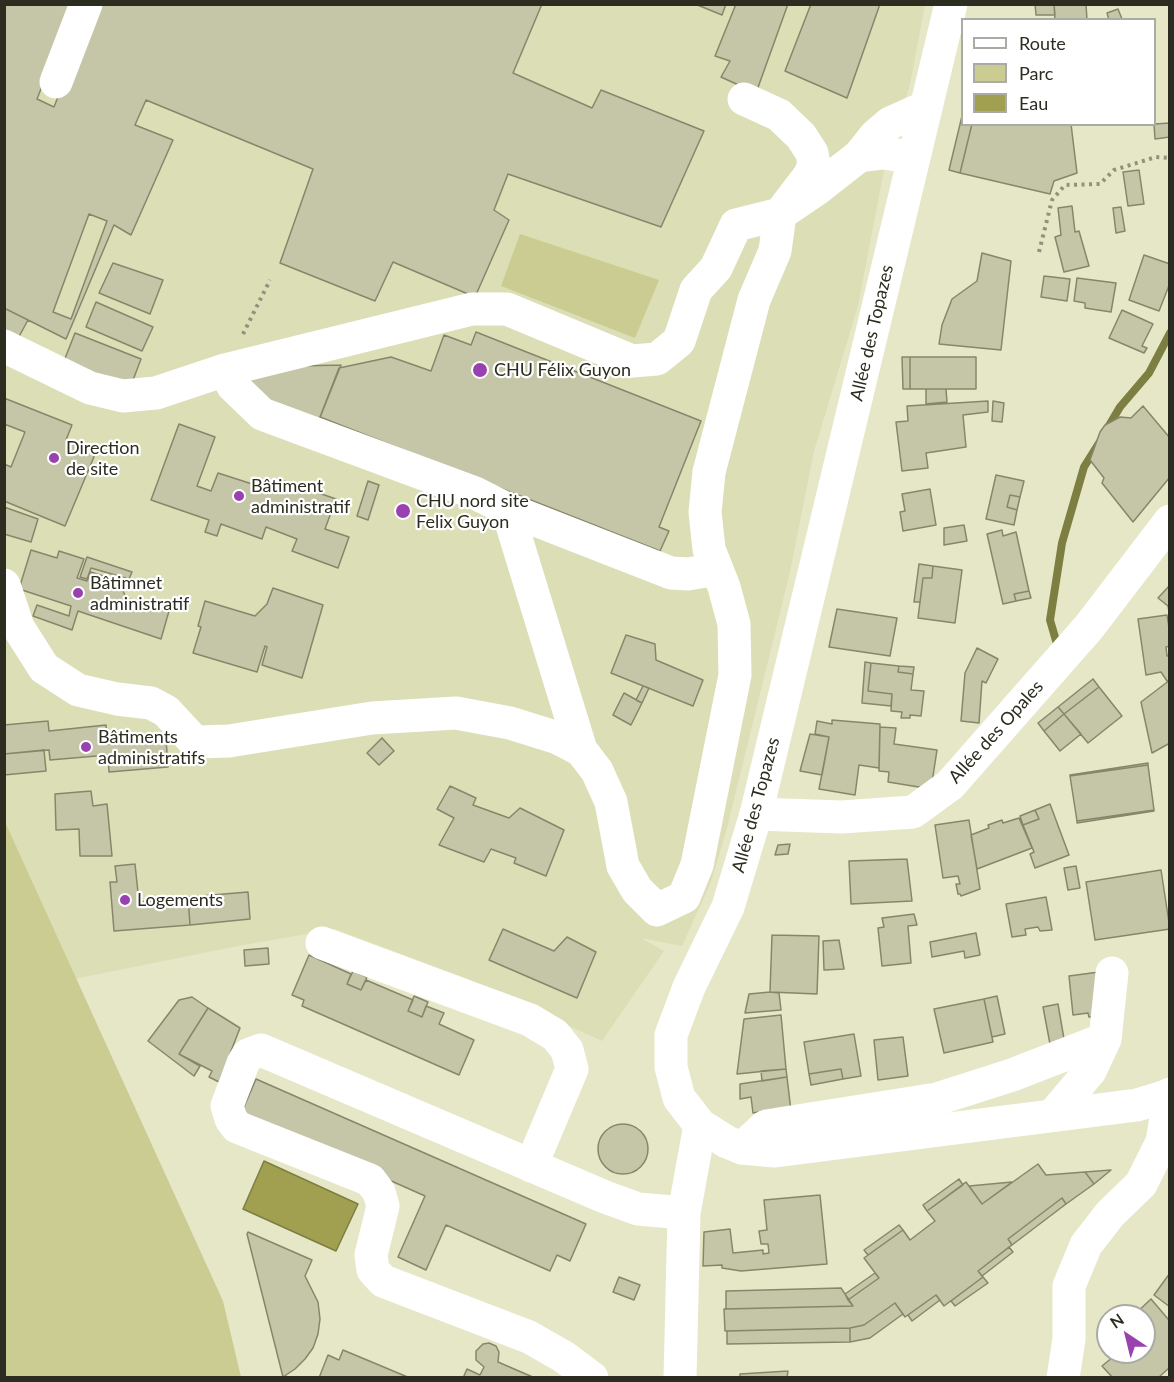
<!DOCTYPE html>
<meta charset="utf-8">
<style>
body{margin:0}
#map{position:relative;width:1174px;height:1382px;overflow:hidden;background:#e6e7c7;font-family:Lato,sans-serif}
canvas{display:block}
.frame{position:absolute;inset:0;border:6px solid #2c2d20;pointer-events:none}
.legend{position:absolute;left:961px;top:18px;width:195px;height:108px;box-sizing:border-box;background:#fff;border:2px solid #ababa6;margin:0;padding:8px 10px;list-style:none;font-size:18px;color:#2c2d20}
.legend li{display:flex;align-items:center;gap:12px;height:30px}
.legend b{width:30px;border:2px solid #ababa6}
.north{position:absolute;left:1096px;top:1304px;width:60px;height:60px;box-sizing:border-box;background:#fff;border:2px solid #ababa6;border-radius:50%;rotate:325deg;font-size:16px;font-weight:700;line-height:24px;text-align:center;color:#2c2d20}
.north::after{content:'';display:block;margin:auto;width:21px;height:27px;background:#9942af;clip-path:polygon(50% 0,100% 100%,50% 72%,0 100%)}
</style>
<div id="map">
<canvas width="1174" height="1382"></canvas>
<div class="frame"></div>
<ul class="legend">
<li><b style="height:8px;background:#fff"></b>Route</li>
<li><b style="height:16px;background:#cbcc92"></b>Parc</li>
<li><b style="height:16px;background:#a0a050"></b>Eau</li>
</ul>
<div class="north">N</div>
</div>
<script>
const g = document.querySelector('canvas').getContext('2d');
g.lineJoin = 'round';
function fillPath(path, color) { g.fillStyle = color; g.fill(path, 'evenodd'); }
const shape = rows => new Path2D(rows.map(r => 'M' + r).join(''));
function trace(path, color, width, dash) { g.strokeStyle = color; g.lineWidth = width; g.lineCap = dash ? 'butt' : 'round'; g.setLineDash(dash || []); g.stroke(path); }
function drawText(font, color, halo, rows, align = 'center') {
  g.font = font + ' Lato,sans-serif'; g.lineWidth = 4.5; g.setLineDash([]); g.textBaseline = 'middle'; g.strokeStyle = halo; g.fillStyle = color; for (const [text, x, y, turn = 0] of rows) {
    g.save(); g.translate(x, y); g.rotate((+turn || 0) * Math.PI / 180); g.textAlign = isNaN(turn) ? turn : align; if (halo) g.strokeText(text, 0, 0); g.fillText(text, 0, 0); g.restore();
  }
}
fillPath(shape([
 [4,5,925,5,910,84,883,175,858,306,814,451,790,572,726,832,711,882,682,946,641,938,664,951,602,1041,465,978,335,929,238,946,64,981,5,912]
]), '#dcdeb6');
fillPath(shape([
 [520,234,659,280,635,338,501,286],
 [5,822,223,1301,241,1377,5,1377]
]), '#cbcc92');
const water = shape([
 [264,1161,358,1204,336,1251,243,1209,264,1161]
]);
fillPath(water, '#a0a050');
trace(water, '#7d7e42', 1.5);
trace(shape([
 [1107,429,1120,407,1149,373,1170,333],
 [1059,651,1050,620,1062,543,1084,467,1099,443]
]), '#7d7e42', 8);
const building = shape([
 [4,4,74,4,37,99,54,107,94,4,542,4,513,73,592,108,601,90,704,131,661,227,508,174,494,210,509,220,475,297,393,262,375,301,280,263,313,169,146,100,135,125,173,140,131,235,114,225,66,339,4,308,4,4],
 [695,4,726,4,722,15,695,4],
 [736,4,788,4,756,93,721,77,730,61,715,56,736,4],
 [811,4,880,4,847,98,785,71,811,4],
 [1035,4,1054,4,1055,15,1036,15,1035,4],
 [1054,4,1086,4,1087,20,1055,20,1054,4],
 [1118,9,1122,19,1109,20,1107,13,1118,9],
 [962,116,962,124,972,124,960,173,949,170,962,116],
 [1170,123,1170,137,1155,139,1154,124,1170,123],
 [972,124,1071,124,1077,173,1054,181,1050,194,960,173,972,124],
 [1139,170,1144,204,1128,206,1123,172,1139,170],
 [1072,206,1075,232,1079,231,1089,266,1064,272,1055,237,1061,235,1058,208,1072,206],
 [1121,207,1125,231,1116,233,1113,208,1121,207],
 [89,214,107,221,71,319,53,312,89,214],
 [982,253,1011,261,1001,350,939,344,942,325,952,299,977,281,982,253],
 [1144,255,1170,264,1170,283,1159,311,1129,300,1144,255],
 [113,263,163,280,150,314,99,293,113,263],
 [1044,276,1070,279,1067,301,1041,297,1044,276],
 [1077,278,1116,283,1111,312,1085,308,1085,303,1074,301,1077,278],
 [96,302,153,327,142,351,86,327,96,302],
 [4,308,28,320,15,344,4,339,4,308],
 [1122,310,1153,324,1142,346,1147,348,1144,353,1109,338,1122,310],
 [476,332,701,421,659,527,669,531,660,551,320,417,339,368,391,357,431,371,444,335,471,345,476,332],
 [75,333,141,359,130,388,64,361,75,333],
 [902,357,910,357,910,389,903,389,902,357],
 [910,357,976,357,976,389,910,389,910,357],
 [341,365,317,425,251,404,248,381,257,367,341,365],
 [926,389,946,389,947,402,926,404,926,389],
 [4,398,72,425,66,440,96,452,65,526,4,501,4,464,11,467,25,432,4,424,4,398],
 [988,401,988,412,963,415,966,447,926,453,928,468,902,471,896,422,908,421,907,406,988,401],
 [993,401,1004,403,1002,422,992,421,993,401],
 [1143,406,1170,438,1170,477,1133,522,1102,483,1104,478,1090,460,1100,432,1105,425,1120,417,1131,418,1143,406],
 [179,424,215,437,197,486,211,491,218,473,277,492,281,480,336,499,325,529,349,537,338,568,292,551,297,539,266,527,262,539,221,524,217,536,205,532,209,520,151,500,179,424],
 [996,475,1024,481,1020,497,1010,495,1007,507,1017,510,1014,525,986,519,996,475],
 [368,481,379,485,368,520,357,516,368,481],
 [930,489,936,525,903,531,900,512,905,511,902,494,930,489],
 [1010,495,1020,497,1017,510,1007,507,1010,495],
 [4,507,38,519,31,542,4,534,4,507],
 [964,525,967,541,944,545,944,528,964,525],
 [1002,530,1003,536,1016,532,1029,591,1014,594,1016,601,1003,604,987,534,1002,530],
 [31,550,57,558,59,551,84,559,77,578,87,581,91,572,119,581,126,598,162,609,164,602,171,604,161,639,78,611,72,630,33,616,37,605,69,616,71,606,19,589,31,550],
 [87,557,132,572,129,579,91,568,87,579,80,577,87,557],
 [919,564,933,566,932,578,923,578,920,602,914,602,919,564],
 [933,566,962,570,955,623,918,618,923,578,932,578,933,566],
 [1170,585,1170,612,1169,612,1168,606,1158,598,1170,585],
 [273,588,323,605,302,678,262,665,267,647,265,646,257,672,193,653,201,627,198,626,205,601,255,616,267,604,273,588],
 [1029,591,1031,598,1016,601,1014,594,1029,591],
 [837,609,897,618,890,656,829,647,837,609],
 [1167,615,1170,634,1170,646,1166,647,1167,656,1170,655,1170,680,1167,681,1161,672,1146,675,1138,619,1167,615],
 [626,635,655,644,656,660,703,680,693,706,611,673,626,635],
 [977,648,998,659,986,683,982,681,979,723,961,721,965,673,977,648],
 [865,662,871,663,868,691,892,694,891,706,862,703,865,662],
 [871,663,899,666,898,672,913,674,911,690,924,691,921,716,910,715,910,718,901,718,902,712,891,711,892,694,868,691,871,663],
 [899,666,914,667,913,674,898,672,899,666],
 [1093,679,1099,687,1064,714,1058,707,1093,679],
 [1170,680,1170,743,1152,753,1141,702,1170,680],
 [643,686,649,688,642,703,636,700,643,686],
 [1099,687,1122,716,1088,743,1064,714,1099,687],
 [624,693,642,703,631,725,613,715,624,693],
 [1058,707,1064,714,1044,731,1038,723,1058,707],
 [1064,714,1081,734,1060,751,1044,731,1064,714],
 [832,720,880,724,879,768,859,765,855,795,819,789,829,737,815,734,817,721,832,724,832,720],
 [48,721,49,731,106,725,108,744,166,739,168,767,109,772,108,755,50,760,49,750,4,754,4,725,48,721],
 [880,727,896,728,894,744,937,750,931,789,888,782,889,772,879,771,880,727],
 [810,734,829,737,822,775,800,771,810,734],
 [382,738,394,751,379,765,367,753,382,738],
 [44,750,46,771,4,775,4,754,44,750],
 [1148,763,1148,765,1070,776,1070,775,1148,763],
 [1148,765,1154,810,1077,821,1070,776,1148,765],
 [450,786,476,798,473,805,509,818,520,808,564,830,546,876,514,863,516,858,491,849,484,862,439,845,454,818,437,809,450,786],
 [91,791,93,806,107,804,112,856,80,856,79,829,56,830,55,794,91,791],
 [1050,804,1069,855,1035,868,1030,854,1034,852,1023,825,1039,819,1035,810,1050,804],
 [1035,810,1039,819,1023,825,1020,816,1035,810],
 [1154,810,1154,811,1077,823,1077,821,1154,810],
 [1019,818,1032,848,977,869,971,835,989,828,988,825,1002,820,1003,823,1019,818],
 [969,820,980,889,961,896,960,894,958,894,956,884,960,884,958,876,943,878,935,825,969,820],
 [790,844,788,854,775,855,778,845,790,844],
 [907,859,912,901,851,904,849,861,907,859],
 [135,864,139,902,188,897,190,925,114,931,110,882,117,882,115,866,135,864],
 [1076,866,1080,888,1068,890,1064,868,1076,866],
 [1161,870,1170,929,1095,940,1086,882,1161,870],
 [248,892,250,919,190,925,188,897,248,892],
 [1046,897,1052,930,1040,931,1038,927,1025,929,1026,935,1012,937,1006,904,1046,897],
 [914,914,917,925,908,926,911,963,882,966,878,928,884,927,882,918,914,914],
 [503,929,554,951,567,937,596,952,577,998,489,960,503,929],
 [976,933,980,955,965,958,964,951,932,957,930,942,976,933],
 [772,935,819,936,817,994,770,992,772,935],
 [839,940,844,969,824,970,823,941,839,940],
 [268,948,269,964,245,966,244,950,268,948],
 [309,955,351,974,347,984,361,990,366,980,413,1000,408,1011,422,1017,426,1006,444,1013,439,1024,474,1040,459,1075,302,1006,304,1000,292,995,309,955],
 [353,971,367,977,361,990,347,984,353,971],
 [1099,972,1106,1015,1089,1017,1088,1013,1073,1015,1069,976,1099,972],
 [770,992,779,993,781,1010,745,1013,749,994,770,992],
 [414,996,428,1002,422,1017,408,1011,414,996],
 [997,996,1005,1034,992,1037,984,999,997,996],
 [192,997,208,1008,179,1054,200,1066,194,1076,148,1041,179,1000,192,997],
 [984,999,993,1042,944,1053,934,1009,984,999],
 [1058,1004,1064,1039,1050,1044,1043,1007,1058,1004],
 [208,1008,240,1028,219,1082,209,1077,212,1071,179,1054,208,1008],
 [781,1015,786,1069,737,1074,744,1019,781,1015],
 [854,1034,861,1076,843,1079,841,1069,809,1074,804,1042,854,1034],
 [903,1037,908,1076,878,1080,874,1040,903,1037],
 [786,1069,787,1077,762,1081,761,1071,786,1069],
 [841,1069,843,1079,811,1085,809,1074,841,1069],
 [787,1077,791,1111,774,1109,753,1113,751,1097,740,1099,740,1084,787,1077],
 [256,1079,586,1224,570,1261,557,1255,550,1271,446,1225,426,1270,398,1257,425,1196,241,1114,256,1079],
 '598 1149a25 25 0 1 1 50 0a25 25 0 1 1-50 0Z',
 [1038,1164,1046,1175,1085,1172,1094,1184,1066,1204,1062,1198,1008,1239,1012,1245,978,1271,983,1277,944,1306,936,1295,905,1317,895,1303,864,1325,850,1328,725,1331,724,1309,853,1306,848,1300,879,1278,864,1258,903,1230,910,1240,935,1221,927,1211,966,1182,982,1204,1038,1164],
 [1111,1170,1094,1184,1085,1172,1111,1170],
 [959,1179,963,1185,927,1211,923,1205,959,1179],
 [1012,1182,982,1204,969,1186,1012,1182],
 [820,1195,827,1264,741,1271,722,1268,722,1265,703,1266,704,1232,730,1229,733,1253,763,1250,763,1254,769,1253,768,1244,761,1244,759,1231,767,1230,764,1200,820,1195],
 [1062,1198,1066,1204,1012,1245,1008,1239,1062,1198],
 [899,1225,903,1230,868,1255,864,1250,899,1225],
 [248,1232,312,1260,305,1276,318,1302,320,1319,318,1334,313,1348,305,1359,295,1369,283,1377,247,1234,248,1232],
 [1009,1247,1013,1252,982,1276,978,1271,1009,1247],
 [875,1273,879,1278,848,1300,845,1294,875,1273],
 [1170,1273,1170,1307,1154,1295,1170,1273],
 [619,1277,640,1285,634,1300,613,1292,619,1277],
 [983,1277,988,1283,955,1306,951,1301,983,1277],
 [841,1288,853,1306,726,1309,726,1291,841,1288],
 [936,1295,940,1300,912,1321,908,1315,936,1295],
 [1151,1299,1168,1319,1170,1318,1170,1367,1158,1378,1113,1378,1102,1366,1113,1357,1109,1352,1144,1352,1144,1316,1133,1316,1151,1299],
 [895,1303,903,1314,870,1338,850,1342,850,1328,864,1325,895,1303],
 [850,1328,850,1342,727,1344,727,1331,850,1328],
 [489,1343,496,1346,499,1352,498,1362,535,1378,463,1378,467,1369,480,1375,484,1367,476,1360,476,1351,483,1344,489,1343],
 [343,1350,410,1378,319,1378,328,1355,339,1360,343,1350],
 [788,1371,787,1378,740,1378,740,1374,788,1371]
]);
fillPath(building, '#c5c6a7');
trace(building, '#86876a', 1.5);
trace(shape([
 [1039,252,1052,200,1065,185,1100,184,1114,170,1156,157,1170,158],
 [243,334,270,280]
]), '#91927b', 4, [3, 4.5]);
trace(shape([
 [56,82,86,4],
 [913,160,897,155,883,153,859,156,875,136,890,123,926,107],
 [4,346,90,388,123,396,156,393,225,370,472,309,507,309,632,361,657,359,679,341,696,290,716,268,736,225,780,214,817,189,859,156],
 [225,370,233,386,262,414,475,493,507,509,671,573,688,574,717,569],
 [507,509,581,750],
 [4,585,18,627,44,668,78,690,117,699,151,703,166,711,192,739,199,742,229,741,372,718,456,713,510,723,558,738,581,750,597,771,611,802,623,866,637,890,657,910,684,897,697,865,735,675,734,624,724,587,709,549,705,512,709,472,754,300,775,251,780,214,809,176,814,165,812,153,801,136,779,115,744,99],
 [756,814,842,817,913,812,950,785,1089,627,1170,521],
 [322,943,530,1020,555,1035,567,1050,572,1069,531,1166],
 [1053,1115,1090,1071,1105,1039,1112,973],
 [742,1148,766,1126,937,1099,1012,1075,1105,1039],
 [592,1378,564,1357,529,1337,383,1281,373,1270,371,1255,383,1206,379,1192,370,1180,237,1127,231,1119,227,1106,243,1063,248,1055,261,1050,605,1197,638,1209,684,1213],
 [680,1378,684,1213,700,1125],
 [1063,1378,1069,1339,1069,1286,1086,1245,1110,1214,1141,1184,1162,1142,1170,1094]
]), '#fff', 33);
trace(shape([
 [951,4,756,814,728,907,689,987,671,1035,671,1067,679,1098,700,1125,727,1142,742,1148,775,1151,1137,1105,1170,1095]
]), '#fff', 33);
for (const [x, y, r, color] of [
 [480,370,8,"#9942af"],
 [54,458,6,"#9942af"],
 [239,496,6,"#9942af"],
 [403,511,8,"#9942af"],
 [78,593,6,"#9942af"],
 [86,747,6,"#9942af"],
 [125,900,6,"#9942af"]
]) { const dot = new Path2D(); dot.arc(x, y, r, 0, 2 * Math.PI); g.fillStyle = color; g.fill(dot); trace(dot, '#fff', 2); }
drawText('18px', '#2c2d20', '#fff', [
 ["Allée des Topazes",872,333,-77],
 ["Allée des Opales",996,732,-48],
 ["Allée des Topazes",756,805,-75]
]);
drawText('18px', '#2c2d20', '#fff', [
 ["CHU Félix Guyon",494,370],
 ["Direction",66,448],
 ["de site",66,469],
 ["Bâtiment",251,486],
 ["administratif",251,507],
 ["CHU nord site",416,501],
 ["Felix Guyon",416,522],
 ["Bâtimnet",90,583],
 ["administratif",90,604],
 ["Bâtiments",98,737],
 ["administratifs",98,758],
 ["Logements",137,900]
], 'left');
</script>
